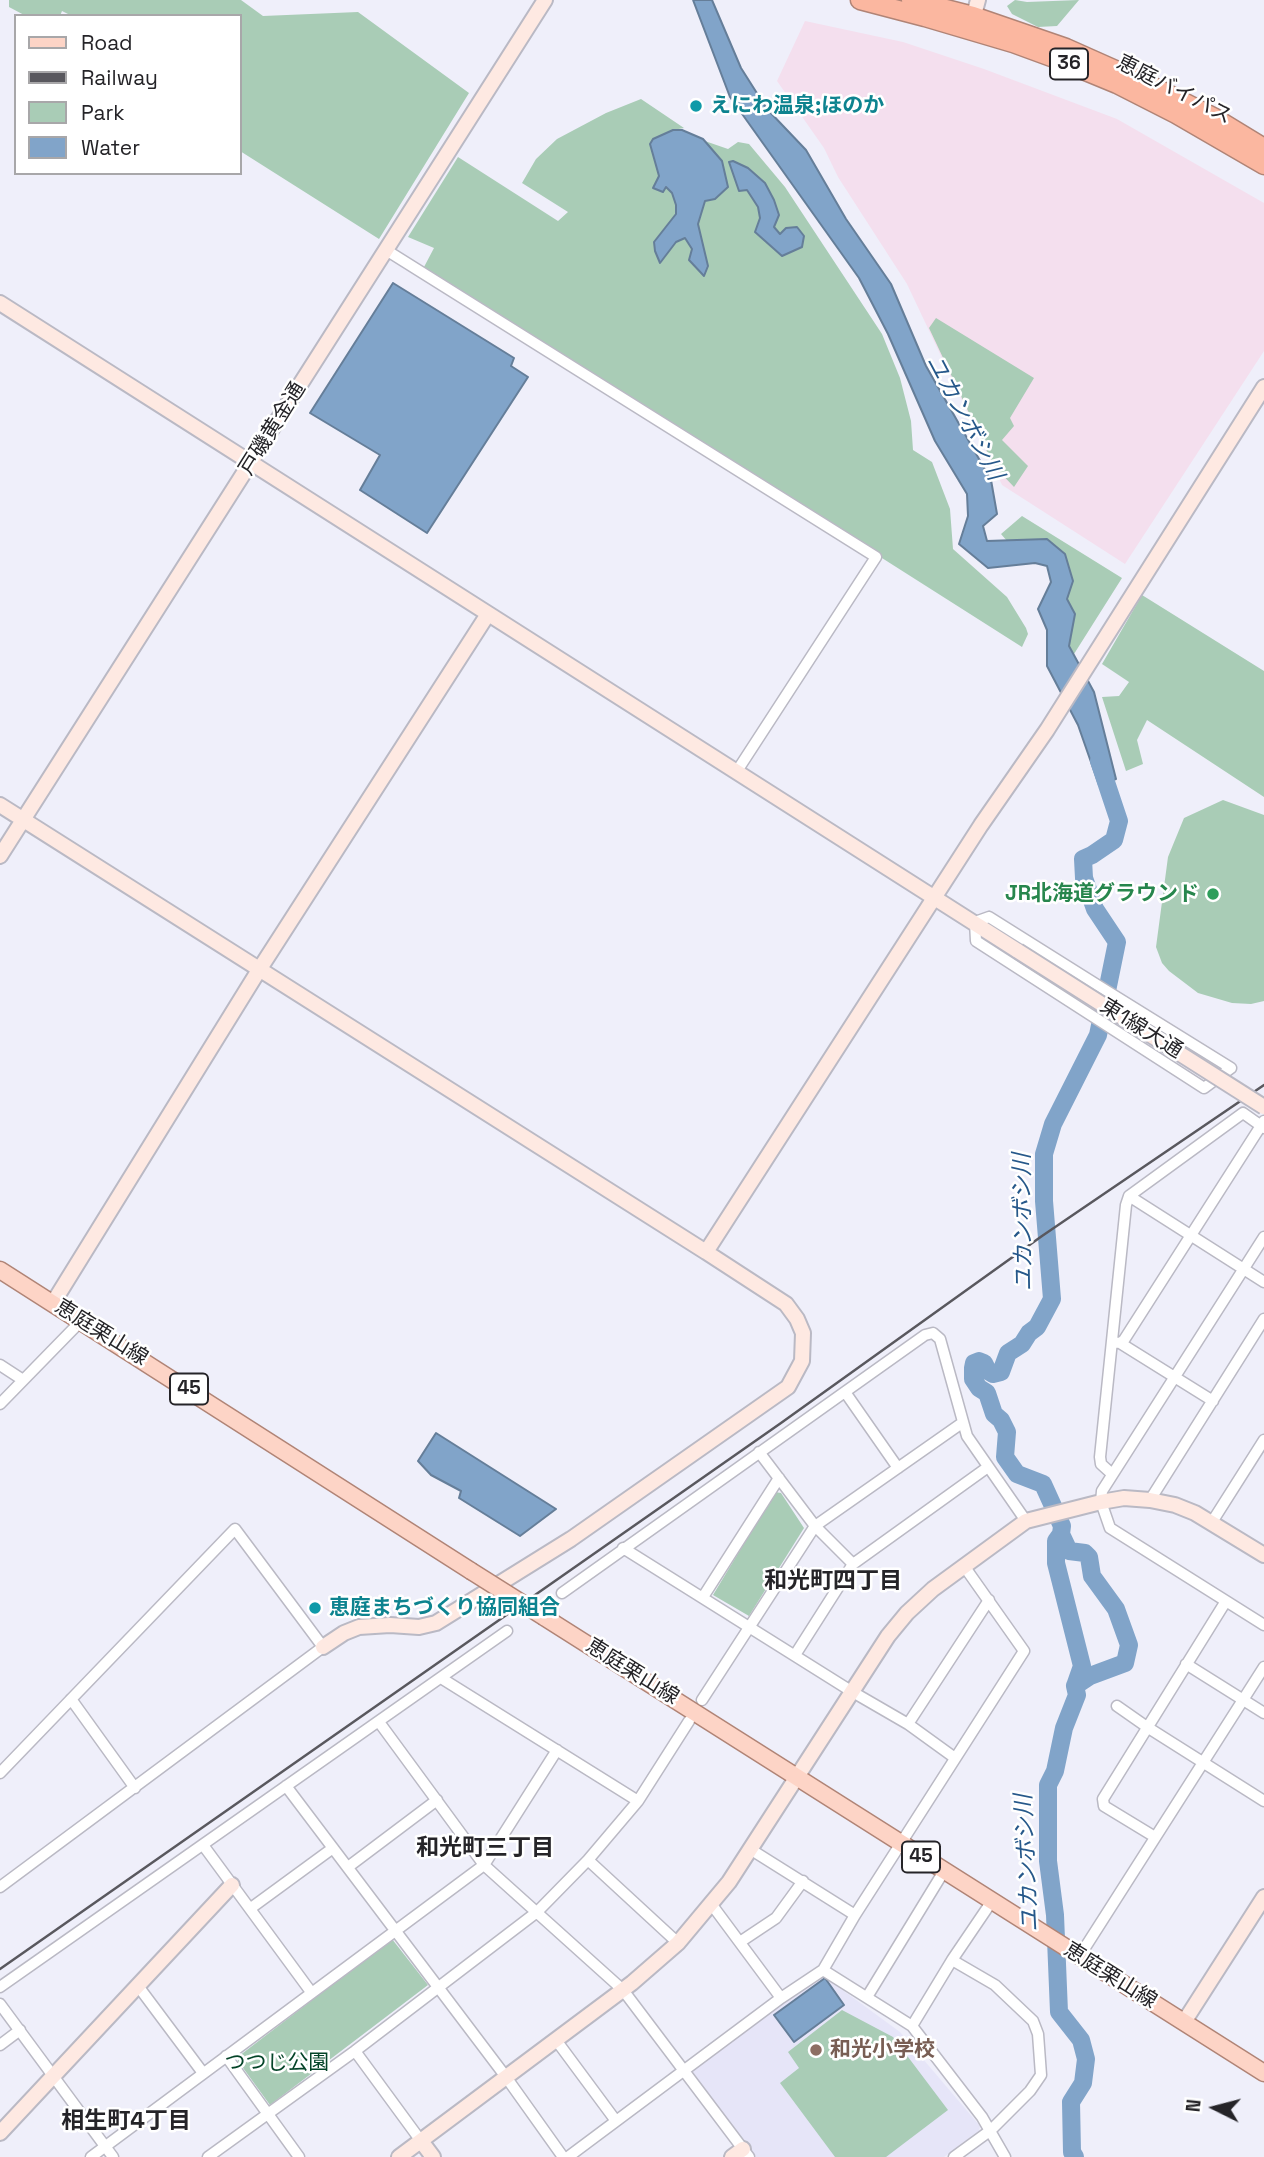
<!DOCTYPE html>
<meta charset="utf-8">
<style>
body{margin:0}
#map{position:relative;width:1264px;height:2157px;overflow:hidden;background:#efeffa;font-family:"Space Grotesk",sans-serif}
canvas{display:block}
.legend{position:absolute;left:14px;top:14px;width:228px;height:161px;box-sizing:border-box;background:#fff;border:2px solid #a8a7a9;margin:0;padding:9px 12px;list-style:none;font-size:21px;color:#252428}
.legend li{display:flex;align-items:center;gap:14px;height:35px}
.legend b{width:35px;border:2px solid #a8a7a9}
.north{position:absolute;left:1180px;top:2073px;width:70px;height:70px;-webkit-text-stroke:5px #fff;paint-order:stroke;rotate:276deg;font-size:19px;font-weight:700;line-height:28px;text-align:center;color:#252428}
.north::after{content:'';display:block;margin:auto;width:24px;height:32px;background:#252428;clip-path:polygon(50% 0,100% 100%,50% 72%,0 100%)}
</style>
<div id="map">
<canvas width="1264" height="2157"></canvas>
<ul class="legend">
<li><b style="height:9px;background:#fdd4c6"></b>Road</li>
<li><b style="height:9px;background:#59585e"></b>Railway</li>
<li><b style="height:19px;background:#a9ccb6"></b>Park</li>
<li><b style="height:19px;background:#81a4c9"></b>Water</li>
</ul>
<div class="north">N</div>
</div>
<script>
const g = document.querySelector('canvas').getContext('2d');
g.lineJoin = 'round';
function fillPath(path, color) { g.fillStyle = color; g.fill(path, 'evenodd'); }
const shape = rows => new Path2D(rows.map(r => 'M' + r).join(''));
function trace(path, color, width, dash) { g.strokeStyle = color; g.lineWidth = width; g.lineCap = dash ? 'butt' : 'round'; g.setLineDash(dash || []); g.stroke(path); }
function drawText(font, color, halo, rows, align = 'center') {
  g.font = font + ' "Space Grotesk","Noto Sans JP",sans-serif'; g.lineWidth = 5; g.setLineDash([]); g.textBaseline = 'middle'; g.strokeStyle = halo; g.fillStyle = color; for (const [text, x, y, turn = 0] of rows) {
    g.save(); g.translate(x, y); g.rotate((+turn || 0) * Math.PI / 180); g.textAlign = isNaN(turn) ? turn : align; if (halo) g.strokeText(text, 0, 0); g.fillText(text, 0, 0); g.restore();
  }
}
fillPath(shape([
 [805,21,903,42,984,69,1117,119,1264,203,1264,351,1125,564,1002,485,907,284,838,177,824,148,777,81]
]), '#f4dfee');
fillPath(shape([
 [822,1975,900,2032,980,2126,979,2131,944,2157,756,2157,690,2069]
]), '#e6e5f8');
fillPath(shape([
 [9,0,241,0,263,16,358,12,469,93,379,239,240,151,240,16,72,16,62,11,60,16,26,16,9,7],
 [1015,0,1027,2,1079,0,1057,26,1038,27,1012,14,1007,6],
 [641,99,684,128,673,130,728,149,738,142,749,144,785,187,882,334,900,378,911,421,913,450,932,462,950,509,953,549,1007,597,1026,628,1028,634,1022,647,424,267,434,248,408,237,458,157,558,221,568,212,522,183,536,159,557,139,606,113],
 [936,318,1034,378,1010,418,1014,426,1002,440,1028,466,1014,487,994,466,929,328],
 [1022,516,1122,578,1074,654,1069,646,1075,614,1067,599,1047,539,1007,541,1001,534],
 [1142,595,1264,671,1264,797,1147,720,1137,740,1143,764,1126,771,1102,697,1119,696,1129,682,1102,664],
 [1223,800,1264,815,1264,1001,1251,1004,1232,1003,1198,993,1169,971,1162,963,1156,947,1168,857,1184,818],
 [775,1492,781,1493,804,1528,749,1616,713,1595],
 [392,1939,428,1985,270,2105,238,2061,239,2056],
 [842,2010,893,2037,948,2110,886,2157,835,2157,780,2083,799,2068,788,2052]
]), '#a9ccb6');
const water = shape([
 [693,0,712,0,741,68,767,109,806,150,846,219,891,284,926,366,991,480,997,514,983,526,987,541,1047,539,1065,554,1073,581,1067,599,1075,614,1069,646,1094,692,1116,779,1099,785,1078,725,1047,666,1047,630,1038,609,1051,582,1047,566,1035,563,988,568,959,544,968,516,967,494,935,441,888,334,859,278,730,97,693,0],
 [673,130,682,130,703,139,722,161,728,187,715,199,705,201,698,224,708,266,704,276,689,260,692,249,685,238,676,242,660,263,655,251,654,242,676,214,676,205,672,193,666,187,663,192,653,188,659,176,650,144,653,139,673,130],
 [733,161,748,168,765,183,774,200,779,215,774,227,780,234,786,228,797,227,804,236,802,247,782,256,755,232,760,218,758,207,747,190,739,191,729,162,733,161],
 [393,283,514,358,511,366,528,377,427,533,360,490,380,455,310,413,393,283],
 [436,1433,556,1509,520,1536,459,1498,461,1491,431,1475,418,1461,436,1433],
 [825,1978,844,2005,794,2042,774,2015,825,1978]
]);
fillPath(water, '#81a4c9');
trace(water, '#657e99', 2);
trace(shape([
 [1061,1534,1056,1541,1056,1563,1082,1666,1075,1686],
 [1075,2157,1072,2152,1071,2102,1083,2083,1086,2059,1081,2040,1059,2012,1055,1915,1048,1861,1048,1785,1055,1771,1064,1728,1077,1695,1075,1686,1090,1676,1125,1663,1129,1645,1116,1609,1092,1576,1089,1557,1085,1553,1069,1551,1061,1534,1062,1526,1043,1484,1017,1474,1005,1457,1007,1432,1001,1420,994,1414,987,1393,979,1388,973,1379,973,1368,974,1363,979,1361,984,1363,988,1371,993,1374,1001,1372,1008,1353,1022,1344,1029,1333,1037,1327,1052,1299,1044,1201,1044,1154,1053,1124,1098,1035,1117,942,1095,909,1084,878,1083,859,1092,855,1114,840,1119,821,1099,761]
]), '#81a4c9', 18);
const street = shape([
 [386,250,876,557,737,771],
 [989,917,1094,983,1231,1068,1204,1088,976,941,975,922,989,917],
 [1129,1196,1264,1282],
 [1264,1237,1102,1491,1101,1502,1110,1528,1264,1625],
 [1113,1342,1120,1343,1124,1340,1264,1121],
 [1120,1343,1213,1401],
 [0,1365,23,1380],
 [845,1392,898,1468],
 [0,1404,81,1321],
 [759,1452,815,1526,853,1564],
 [1112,1474,1101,1464,1100,1457,1126,1205,1129,1196,1243,1113,1264,1128],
 [1150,1500,1264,1319],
 [1212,1522,1264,1440],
 [623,1548,851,1691,908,1724,955,1758],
 [562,1593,925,1335,933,1333,940,1339,967,1436,1026,1521],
 [703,1597,779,1478],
 [795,1655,853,1564,988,1467],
 [1186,1664,1264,1713],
 [441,1678,638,1801],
 [71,1699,135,1788],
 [702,1700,815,1526,962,1423],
 [1117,1706,1147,1727,1264,1801],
 [379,1722,484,1865,623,1990,749,2157],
 [908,1724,989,1600],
 [0,1773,235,1529,323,1647,0,1887],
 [286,1786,506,2077,563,2157],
 [1155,1837,1104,1806,1103,1799,1226,1601],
 [203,1845,311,1992],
 [750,1849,855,1915],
 [588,1860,678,1943],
 [348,1867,437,1800],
 [712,1905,781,1998],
 [251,1908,333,1848],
 [740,1942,776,1918,803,1881],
 [1079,1957,1264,1667],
 [952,1960,995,1985,1033,2021,1038,2034,1041,2075,1030,2091,991,2130,954,2157],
 [823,1970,912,2026,982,2117,1005,2157],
 [138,1986,203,2073],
 [0,1987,507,1631],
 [867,1997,944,1871],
 [0,2004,113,2157],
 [912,2026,952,1960,992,1901],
 [556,2040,616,2121],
 [0,2045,20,2030],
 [355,2051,421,2141],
 [226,2056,299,2157],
 [91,2157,484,1865,557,1750],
 [208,2157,355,2051,537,1912,588,1860,638,1801,689,1721],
 [568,2157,781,1998,823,1970,855,1915,1024,1651,964,1566]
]);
const secondary = shape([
 [971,26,978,0],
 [0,303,1018,951],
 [0,805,706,1252,981,825,1047,730,1264,387],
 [0,856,545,0],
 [53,1303,259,970,488,614],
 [323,1647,344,1633,359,1627,390,1625,419,1627,436,1623,571,1539,788,1387,802,1361,803,1333,797,1319,786,1304,706,1252],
 [1184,2022,1264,1897],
 [0,2133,232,1885],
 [421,2141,433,2157],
 [399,2157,632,1983,678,1943,729,1882,888,1636,907,1613,933,1589,1026,1521,1101,1502,1124,1498,1150,1500,1175,1505,1195,1513,1264,1555],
 [732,2157,743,2149]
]);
const primary = shape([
 [0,1270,471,1571],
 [544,1617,1264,2073]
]);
const highway = shape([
 [860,0,925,17,1013,43,1054,58,1117,84,1176,114,1264,165],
 [911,0,973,16,1066,48,1158,89,1213,117,1264,148]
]);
trace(street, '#bab9c4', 13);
trace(secondary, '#bab9c4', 18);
trace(primary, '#b08476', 19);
trace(highway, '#b08476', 21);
trace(street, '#fff', 10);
trace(secondary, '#fee9e2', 14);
trace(primary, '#fdd4c6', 16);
trace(highway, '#fbb7a0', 18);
trace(shape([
 [0,1969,781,1423,1042,1236,1264,1085]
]), '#59585e', 2.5);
const secondaryBridge = shape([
 [1018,951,1264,1107]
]);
const primaryBridge = shape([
 [471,1571,544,1617]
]);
trace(secondaryBridge, '#bab9c4', 18, []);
trace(primaryBridge, '#b08476', 19, []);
trace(secondaryBridge, '#fee9e2', 14);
trace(primaryBridge, '#fdd4c6', 16);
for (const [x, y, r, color] of [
 [696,106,7,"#0f9aa8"],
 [1213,894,7,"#2e9e5b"],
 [315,1608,7,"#0f9aa8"],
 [816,2050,7,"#8d6e63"]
]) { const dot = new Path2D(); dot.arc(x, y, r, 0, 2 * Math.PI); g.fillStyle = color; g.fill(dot); trace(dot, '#fff', 2.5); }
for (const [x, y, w] of [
 [1069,64,38],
 [189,1389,38],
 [921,1857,38]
]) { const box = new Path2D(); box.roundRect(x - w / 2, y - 15.5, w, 31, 5); g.fillStyle = '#fff'; g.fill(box); trace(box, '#252428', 2); }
drawText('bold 19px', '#252428', null, [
 ["36",1069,64],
 ["45",189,1389],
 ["45",921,1857]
]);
drawText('21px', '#252428', '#fff', [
 ["恵庭バイパス",1174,90,27],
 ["戸磯黄金通",273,429,-58],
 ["東1線大通",1141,1029,32],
 ["恵庭栗山線",101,1333,32],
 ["恵庭栗山線",632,1672,32],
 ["恵庭栗山線",1110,1976,32]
]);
drawText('bold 21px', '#0d838f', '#fff', [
 ["えにわ温泉;ほのか",710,106],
 ["恵庭まちづくり協同組合",329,1608]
], 'left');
drawText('bold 21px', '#27864d', '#fff', [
 ["JR北海道グラウンド",1199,894]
], 'right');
drawText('bold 21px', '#785e54', '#fff', [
 ["和光小学校",830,2050]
], 'left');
drawText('21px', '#044428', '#fff', [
 ["つつじ公園",277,2063]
]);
drawText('italic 23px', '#26588a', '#fff', [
 ["ユカンボシ川",964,418,62],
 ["ユカンボシ川",1024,1222,-91],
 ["ユカンボシ川",1028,1863,-93]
]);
drawText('bold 23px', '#252428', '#fff', [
 ["和光町四丁目",833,1582],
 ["和光町三丁目",485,1849],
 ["相生町4丁目",126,2122]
]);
</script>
